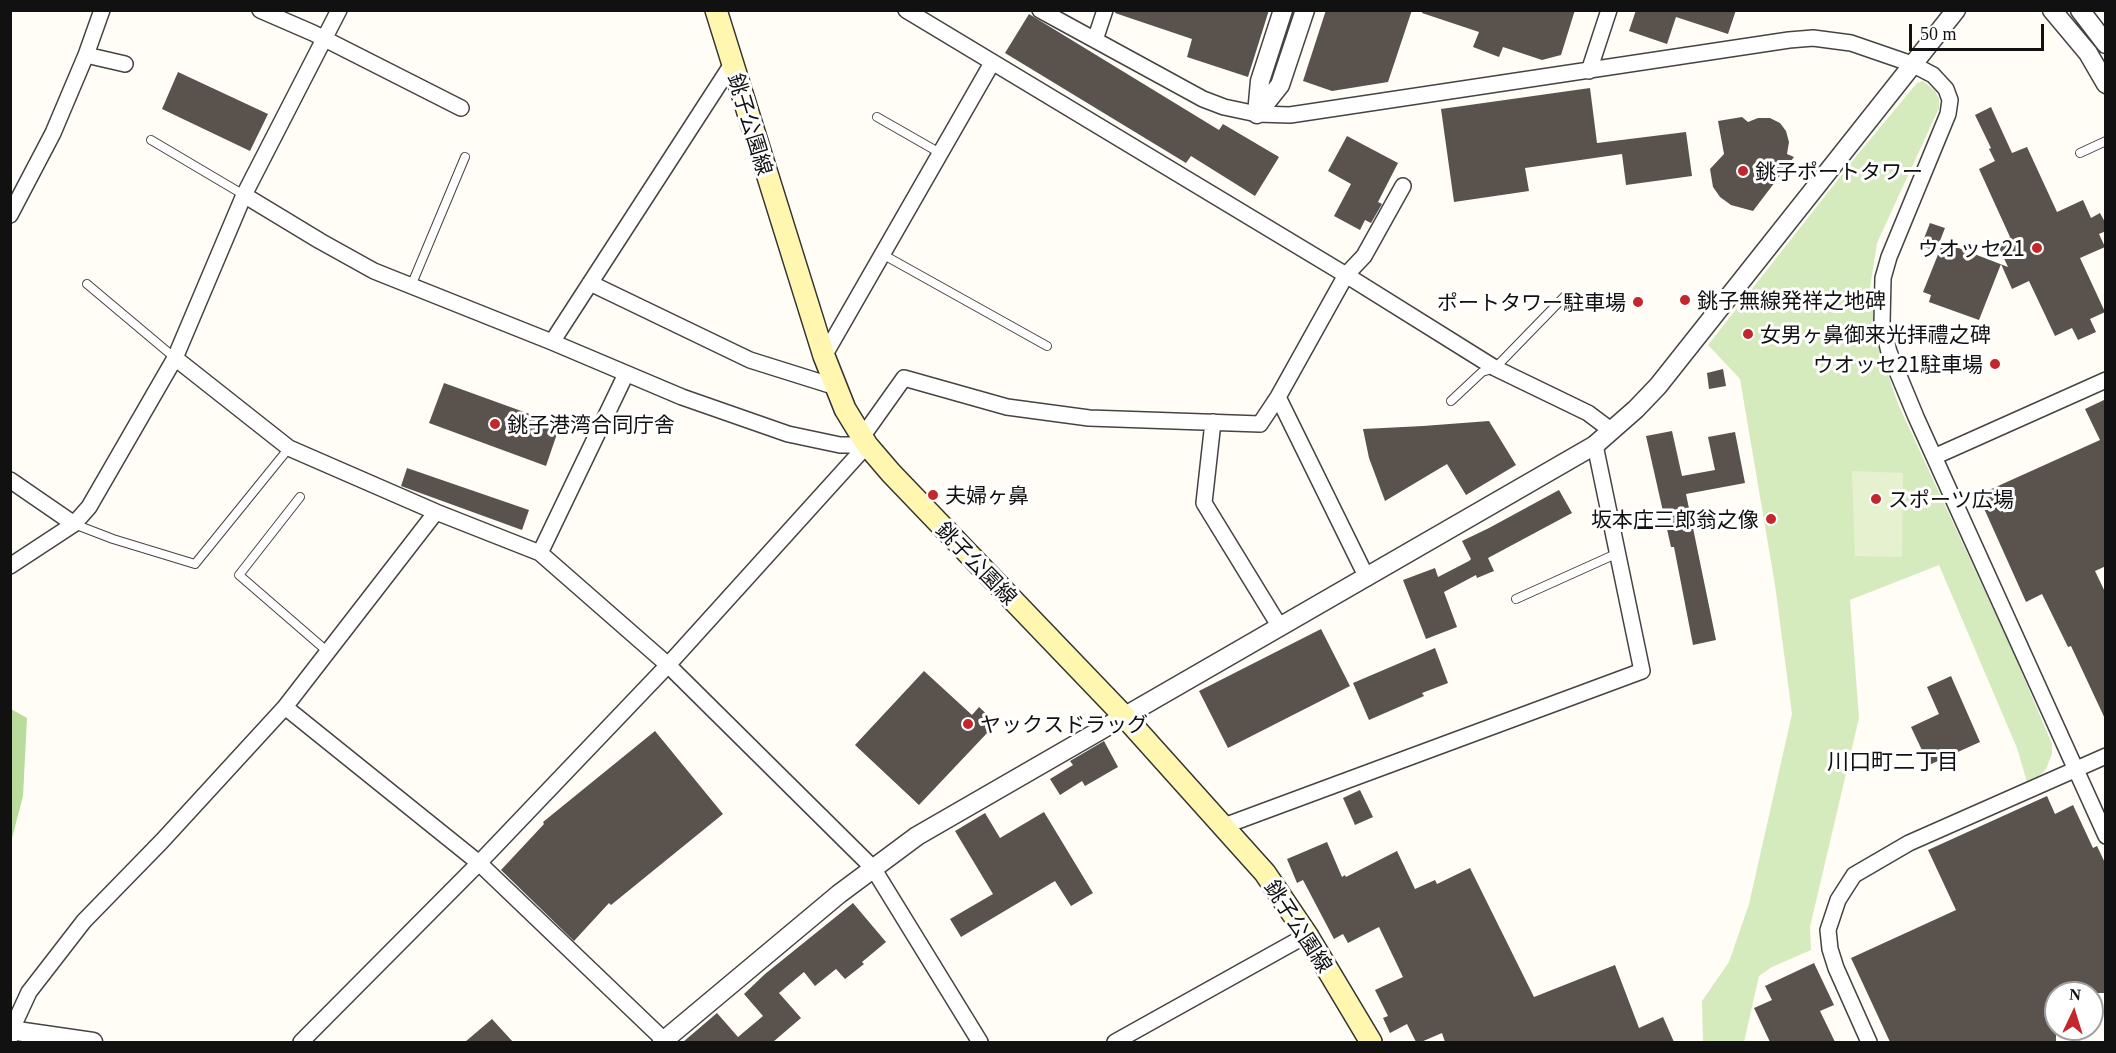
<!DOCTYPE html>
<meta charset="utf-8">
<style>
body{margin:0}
#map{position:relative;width:2116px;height:1053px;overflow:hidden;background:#fffdf5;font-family:Georgia,serif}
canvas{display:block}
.frame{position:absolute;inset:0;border:12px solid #111;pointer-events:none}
.north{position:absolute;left:2044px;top:981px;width:60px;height:60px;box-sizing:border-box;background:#fff;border:2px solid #a0a0a0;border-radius:50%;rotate:4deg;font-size:16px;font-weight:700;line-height:24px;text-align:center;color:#111}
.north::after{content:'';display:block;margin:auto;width:21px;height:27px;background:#c4262e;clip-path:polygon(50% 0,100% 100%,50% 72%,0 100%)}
.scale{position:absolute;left:1909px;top:24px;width:135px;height:27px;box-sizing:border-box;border:3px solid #111;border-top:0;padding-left:8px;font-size:18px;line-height:21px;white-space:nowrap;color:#111;-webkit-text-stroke:4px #fff;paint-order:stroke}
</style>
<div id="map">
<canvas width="2116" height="1053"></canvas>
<div class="frame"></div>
<div class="north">N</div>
<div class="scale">50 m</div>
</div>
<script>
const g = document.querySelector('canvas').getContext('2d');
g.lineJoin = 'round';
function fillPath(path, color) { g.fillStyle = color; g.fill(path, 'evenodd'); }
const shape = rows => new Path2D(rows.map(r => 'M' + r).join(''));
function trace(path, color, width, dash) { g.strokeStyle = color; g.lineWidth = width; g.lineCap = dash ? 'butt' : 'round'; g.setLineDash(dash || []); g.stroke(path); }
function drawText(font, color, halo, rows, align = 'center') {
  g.font = font + ' Georgia,"Noto Sans JP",serif'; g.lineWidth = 6; g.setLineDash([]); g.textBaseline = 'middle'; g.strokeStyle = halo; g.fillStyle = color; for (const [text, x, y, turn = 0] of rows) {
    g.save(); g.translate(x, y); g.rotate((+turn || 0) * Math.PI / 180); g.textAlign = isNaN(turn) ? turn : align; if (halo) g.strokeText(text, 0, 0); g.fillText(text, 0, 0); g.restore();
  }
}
fillPath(shape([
 [1923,81,1935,91,1939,99,1939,108,1877,243,1870,288,1877,341,1898,404,2014,654,2052,744,2052,754,2046,769,2039,776,2027,782,2017,748,1939,565,1850,600,1859,718,1810,927,1811,950,1772,967,1759,976,1744,1042,1703,1042,1702,1001,1729,962,1749,904,1792,714,1775,585,1740,379,1708,345,1858,154,1917,83]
]), '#d5ebbd');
fillPath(shape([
 [11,709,27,718,23,796,11,842]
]), '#b9dc9c');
fillPath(shape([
 [1852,471,1903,473,1902,557,1855,556]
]), '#e6f2cf');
fillPath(shape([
 [1116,10,1269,10,1248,77,1187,57,1192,39,1115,13],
 [1326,10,1412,10,1388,82,1332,91,1303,81],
 [1423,10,1575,10,1561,55,1542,60,1503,47,1499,57,1473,47,1479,32,1422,13],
 [1636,10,1736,10,1728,34,1676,17,1667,44,1629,31],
 [1029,14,1219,130,1223,124,1279,157,1255,196,1191,156,1186,163,1005,53],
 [178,72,268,114,250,151,162,109],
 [1590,88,1597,143,1686,132,1692,176,1626,185,1622,154,1525,168,1529,191,1454,202,1441,109],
 [1991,107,2012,153,2027,147,2057,212,2083,200,2091,218,2100,213,2106,224,2106,231,2099,234,2105,247,2080,258,2105,312,2090,319,2096,332,2078,340,2072,328,2055,336,2029,281,2012,289,2001,264,1979,320,1929,302,1931,295,1923,292,1943,242,2008,267,1997,243,2010,237,1979,169,1995,161,1989,149,1991,148,1975,115],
 [1742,117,1748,122,1758,118,1770,118,1780,123,1786,131,1789,142,1787,154,1794,157,1753,211,1731,205,1720,197,1713,187,1710,169,1724,154,1718,121],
 [1347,136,1398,163,1378,202,1382,204,1371,223,1365,220,1360,230,1334,216,1351,184,1328,171],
 [1930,223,1945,228,1936,251,1921,246],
 [1723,369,1726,386,1709,389,1707,373],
 [444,383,560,425,546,466,429,423],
 [2106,399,2106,566,2095,571,2106,594,2106,721,2071,646,2068,647,2042,594,2026,602,1978,495,2100,440,2085,409],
 [1489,421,1516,465,1466,495,1447,464,1385,501,1369,458,1363,429,1423,426],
 [1672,431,1682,476,1715,470,1708,437,1735,432,1745,483,1686,494,1716,640,1693,645,1674,547,1671,547,1646,436],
 [407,468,529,510,522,530,401,486],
 [1559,490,1572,513,1488,558,1494,571,1477,578,1476,575,1444,592,1457,627,1426,639,1403,580,1435,568,1438,577,1469,561,1471,559,1462,541,1489,528],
 [1321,629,1350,686,1228,748,1199,691],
 [1435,648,1448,683,1422,693,1424,696,1369,720,1353,683],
 [924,671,972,715,979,707,992,719,985,727,989,731,919,805,855,745],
 [1951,676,1980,742,1929,765,1911,727,1939,714,1927,687],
 [655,731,723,814,611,905,609,903,574,941,501,870,544,824,543,822],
 [1104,741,1118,767,1085,786,1082,781,1060,795,1050,779,1073,765,1070,761],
 [1360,790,1373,817,1355,825,1343,798],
 [2047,796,2055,814,2073,805,2093,848,2097,846,2106,865,2106,993,2056,993,2056,1042,1890,1042,1851,958,1956,910,1928,850],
 [1044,812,1093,893,1071,906,1055,881,961,937,950,919,993,894,955,831,985,813,1000,838],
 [1327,842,1342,877,1345,875,1346,877,1397,851,1415,889,1435,880,1437,884,1470,868,1534,997,1615,965,1639,1028,1663,1017,1674,1042,1445,1042,1442,1033,1421,1042,1416,1042,1407,1024,1390,1033,1383,1018,1388,1016,1375,990,1403,977,1379,927,1348,943,1343,934,1334,939,1303,880,1297,883,1287,859],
 [853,903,886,942,862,962,864,964,845,979,836,969,815,986,804,972,779,993,801,1018,773,1042,683,1042,717,1013,738,1037,763,1016,744,994,765,974],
 [1814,963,1834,1005,1820,1011,1835,1042,1770,1042,1754,1008,1772,1000,1765,986],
 [492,1019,513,1042,465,1042]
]), '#5a524d');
const service = shape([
 [877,117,940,153],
 [151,140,244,195],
 [2080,153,2106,141],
 [882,254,1047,346],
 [87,284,175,358],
 [411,286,465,157],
 [1451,401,1482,372,1495,368,1565,296],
 [300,497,239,575,328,652],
 [74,524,113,539,195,564,289,448],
 [1516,599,1618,553]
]);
const minor = shape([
 [260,10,313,33,461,108],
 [906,10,1346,275,1495,368,1588,413,1612,431],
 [1040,10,1203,99,1224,107,1257,114,1290,115,1789,40,1813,38,1851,43,1912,64,1933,75,1946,89,1950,100,1948,114,1889,257,1883,278,1882,323,1889,352,1916,417,2106,836],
 [1095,40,1105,10],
 [86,55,125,64],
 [1589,71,1609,10],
 [244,195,320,241,374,271,552,342,682,397,788,434,840,445,867,445],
 [10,215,53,133,86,55,102,10],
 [590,283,750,360,836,387],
 [552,342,732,64],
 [824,356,992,63],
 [175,358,289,448,436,512,540,553,668,665,873,868,980,1042],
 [1278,397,1367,578],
 [1213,422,1204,503,1280,627],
 [862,437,904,378,1007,407,1089,418,1260,424,1278,397,1346,275,1364,256,1403,186],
 [1936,456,2106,380],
 [10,480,74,524],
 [540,553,626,374],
 [10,566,74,524,89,507,175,358,244,195,339,10],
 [285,707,479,863,666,1042],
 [1224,826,1642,671,1595,445],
 [10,1038,11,1031,29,992,84,921,162,841,285,707,436,512],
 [301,1042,479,863,668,665,867,445],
 [1115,1042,1307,935],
 [1869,1042,1836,968,1830,949,1828,930,1838,900,1854,875,1909,843,2106,756]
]);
const tertiary = shape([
 [2052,10,2088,53,2106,84],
 [2080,10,2106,44],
 [1257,114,1280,85,1305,10],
 [1257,114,1260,81,1283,10],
 [10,1030,93,1042],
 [662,1042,839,894,917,836,1595,445,1636,409,1658,386,1956,10]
]);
const secondary = shape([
 [716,10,824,356,845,409,867,445,891,473,1125,717,1265,873,1307,935,1371,1042]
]);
trace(service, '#444', 10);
trace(minor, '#444', 18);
trace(tertiary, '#444', 21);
trace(secondary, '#333', 24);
trace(service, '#fff', 8);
trace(minor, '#fff', 15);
trace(tertiary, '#fff', 18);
trace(secondary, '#fff6b0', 21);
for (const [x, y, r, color] of [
 [1743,171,6,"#c4262e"],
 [2037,248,6,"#c4262e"],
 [1685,300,6,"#c4262e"],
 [1638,302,6,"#c4262e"],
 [1748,334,6,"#c4262e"],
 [1995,364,6,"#c4262e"],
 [495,424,6,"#c4262e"],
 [933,495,6,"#c4262e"],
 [1876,499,6,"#c4262e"],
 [1771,519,6,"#c4262e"],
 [968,724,6,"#c4262e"]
]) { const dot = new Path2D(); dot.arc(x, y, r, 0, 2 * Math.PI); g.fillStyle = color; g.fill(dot); trace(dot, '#fff', 2); }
drawText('21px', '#111', '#fff', [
 ["銚子公園線",751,124,73],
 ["銚子公園線",977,563,46],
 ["銚子公園線",1299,926,57]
]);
drawText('21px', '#111', '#fff', [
 ["銚子ポートタワー",1755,171],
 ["ウオッセ21",2025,248,"right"],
 ["銚子無線発祥之地碑",1697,300],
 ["ポートタワー駐車場",1626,302,"right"],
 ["女男ヶ鼻御来光拝禮之碑",1760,334],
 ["ウオッセ21駐車場",1983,364,"right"],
 ["銚子港湾合同庁舎",507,424],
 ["夫婦ヶ鼻",945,495],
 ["スポーツ広場",1888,499],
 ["坂本庄三郎翁之像",1759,519,"right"],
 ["ヤックスドラッグ",980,724]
], 'left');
drawText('22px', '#111', '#fff', [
 ["川口町二丁目",1893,761]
]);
</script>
